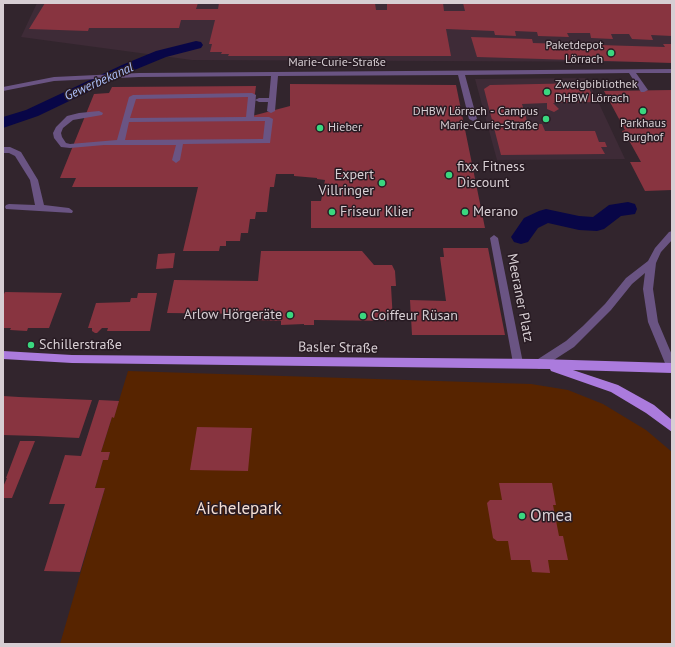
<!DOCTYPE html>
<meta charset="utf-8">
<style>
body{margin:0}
#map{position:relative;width:675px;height:647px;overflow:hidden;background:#32252d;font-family:"PT Sans",sans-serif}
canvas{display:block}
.frame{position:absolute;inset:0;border:4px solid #d7ced3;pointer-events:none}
</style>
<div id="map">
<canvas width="675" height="647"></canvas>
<div class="frame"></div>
</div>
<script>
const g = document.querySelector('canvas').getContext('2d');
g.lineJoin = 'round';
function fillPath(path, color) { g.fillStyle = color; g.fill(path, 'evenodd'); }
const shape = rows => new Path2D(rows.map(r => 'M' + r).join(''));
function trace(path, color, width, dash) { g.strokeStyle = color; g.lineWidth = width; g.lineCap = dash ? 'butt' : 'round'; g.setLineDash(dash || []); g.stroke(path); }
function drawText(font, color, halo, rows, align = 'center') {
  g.font = font + ' "PT Sans",sans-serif'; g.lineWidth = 3; g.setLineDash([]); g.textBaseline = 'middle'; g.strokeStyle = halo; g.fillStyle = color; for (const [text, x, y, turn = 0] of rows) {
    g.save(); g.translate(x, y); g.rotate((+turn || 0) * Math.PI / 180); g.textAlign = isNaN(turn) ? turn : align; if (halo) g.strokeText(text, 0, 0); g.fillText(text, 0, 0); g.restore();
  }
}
fillPath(shape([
 [37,3,672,3,672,62,192,60,21,37],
 [587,78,625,159,497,160,475,79]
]), '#3e2b37');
fillPath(shape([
 [128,371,531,384,568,390,603,404,646,430,672,452,672,644,60,644,105,488,95,488,103,460,108,460,110,453,101,452,112,417,114,417]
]), '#572400');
fillPath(shape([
 [196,41,201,42,203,45,201,48,166,57,132,71,38,116,3,128,3,117,26,110,122,65,156,51,196,41],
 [628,202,635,204,637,209,635,214,621,216,604,229,597,231,579,230,548,223,538,228,528,242,521,244,514,242,511,237,524,218,539,211,546,209,579,216,593,217,609,205,628,202]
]), '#080647');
fillPath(shape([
 [45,3,198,3,196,9,218,9,219,3,375,3,376,10,387,10,387,3,443,3,444,11,465,11,463,3,672,3,672,36,651,35,653,40,632,39,629,34,611,34,613,39,591,38,590,33,567,33,569,37,538,36,537,32,515,31,516,36,495,35,494,31,446,29,451,56,228,56,229,54,221,54,222,52,210,52,212,44,209,44,215,20,181,20,179,28,89,28,88,31,29,29],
 [471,37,532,39,533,43,665,47,663,44,672,44,672,63,477,57],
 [586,83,596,102,553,103,559,109,554,112,547,109,547,103,522,104,528,124,542,124,545,131,595,131,599,142,605,142,607,147,601,147,605,154,501,155,484,89,490,85],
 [290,84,456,85,485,228,311,228,311,201,321,201,325,180,317,179,317,178,294,176,294,174,276,174,274,187,270,187,267,212,256,212,255,219,250,219,248,233,241,233,240,241,226,241,226,246,220,246,219,251,183,251,198,187,72,187,76,178,60,178,94,94,109,93,112,87,256,86,252,116,290,106],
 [672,90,672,190,645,191,630,162,641,162,626,135,624,135,622,131,625,130,604,91],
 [443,248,488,248,505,335,412,335,410,300,446,301,440,257,444,257],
 [261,251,362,251,374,265,392,265,395,271,396,286,391,286,393,321,314,320,314,325,304,325,304,324,281,325,281,321,253,320,254,314,167,313,174,280,258,281],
 [175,253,173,268,156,269,158,254],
 [5,292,62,293,49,328,28,328,27,331,10,330,11,328,3,328,3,296],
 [138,293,157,293,150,331,107,331,108,328,102,328,97,333,95,333,92,331,92,328,88,328,96,303,130,302,131,298,137,298],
 [3,396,19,397,92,400,79,438,37,436,3,435],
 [99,400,119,401,114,418,112,417,101,452,110,452,108,460,103,460,95,488,105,488,80,572,44,571,65,504,49,504,65,455,81,456],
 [197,427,252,428,248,471,190,470],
 [20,441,35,441,12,498,3,498,3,487,7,478,6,478],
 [499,483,552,483,556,505,553,505,559,536,563,536,568,560,548,560,550,573,532,572,530,560,511,560,508,541,497,541,493,538,487,503,490,500,502,500]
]), '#883440');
fillPath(shape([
 [672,69,672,73,636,73,648,90,644,92,641,92,629,73,465,75,477,119,473,121,469,119,458,75,278,76,275,111,271,113,267,111,268,102,259,102,255,100,259,98,269,98,271,76,139,77,54,81,3,91,3,87,54,77,139,73,672,69],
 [252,93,256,95,254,117,269,117,273,119,270,143,183,144,180,160,176,163,172,160,176,145,104,145,70,148,61,147,54,138,53,133,56,127,67,116,79,113,99,111,103,113,102,115,73,120,63,128,61,133,62,137,66,143,70,144,117,140,129,97,133,95,252,93],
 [248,97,246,117,130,118,136,99,248,97],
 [265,121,263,139,125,140,129,122,265,121],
 [3,147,10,147,21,152,38,180,44,205,69,208,73,211,72,213,6,209,5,207,6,205,9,204,35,205,30,180,15,156,9,153,3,153,3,147],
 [672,231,672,240,661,252,656,263,653,289,658,322,672,355,672,373,668,371,667,368,648,322,643,289,645,273,632,284,611,310,574,347,543,367,539,369,535,367,534,364,535,361,566,341,583,326,605,304,626,278,648,261,655,248,669,232,672,231],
 [494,235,498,238,523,363,522,366,518,368,514,366,513,363,490,238,494,235]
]), '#6a5483');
fillPath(shape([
 [3,351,72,355,539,359,672,363,672,373,573,370,618,385,654,405,672,420,672,432,646,413,611,392,551,371,550,369,72,363,3,359,3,351]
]), '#ab7bdd');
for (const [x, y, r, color] of [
 [611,53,4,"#3ad77f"],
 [547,92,4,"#3ad77f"],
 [643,111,4,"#3ad77f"],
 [546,119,4,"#3ad77f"],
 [320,128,4,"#3ad77f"],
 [449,175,4,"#3ad77f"],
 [382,183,4,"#3ad77f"],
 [332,212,4,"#3ad77f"],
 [465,212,4,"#3ad77f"],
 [290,315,4,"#3ad77f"],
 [363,316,4,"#3ad77f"],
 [31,345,4,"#3ad77f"],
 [522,516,4,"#3ad77f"]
]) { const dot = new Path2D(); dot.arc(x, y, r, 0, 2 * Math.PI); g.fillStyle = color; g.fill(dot); trace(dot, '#281b23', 1.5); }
drawText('12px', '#d7ced3', '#281b23', [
 ["Paketdepot",603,46],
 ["Lörrach",603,60],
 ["Zweigbibliothek",555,85,"left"],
 ["DHBW Lörrach",555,99,"left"],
 ["DHBW Lörrach - Campus",538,112],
 ["Marie-Curie-Straße",538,126],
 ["Parkhaus",643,124,"center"],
 ["Burghof",643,138,"center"],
 ["Hieber",328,128,"left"]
], 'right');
drawText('12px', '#d7ced3', '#281b23', [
 ["Marie-Curie-Straße",337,63]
]);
drawText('italic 13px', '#acbffa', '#281b23', [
 ["Gewerbekanal",99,82,-24]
]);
drawText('14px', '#d7ced3', '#281b23', [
 ["fixx Fitness",457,167],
 ["Discount",457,183],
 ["Expert",374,175,"right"],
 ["Villringer",374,191,"right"],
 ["Friseur Klier",340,212],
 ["Merano",473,212],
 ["Arlow Hörgeräte",282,315,"right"],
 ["Coiffeur Rüsan",371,316],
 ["Schillerstraße",39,345]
], 'left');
drawText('14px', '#d7ced3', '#281b23', [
 ["Meeraner Platz",520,298,79],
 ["Basler Straße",338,348,1]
]);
drawText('17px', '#f4ded3', '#281b23', [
 ["Aichelepark",239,509]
]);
drawText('17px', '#d7ced3', '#281b23', [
 ["Omea",530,516]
], 'left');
</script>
